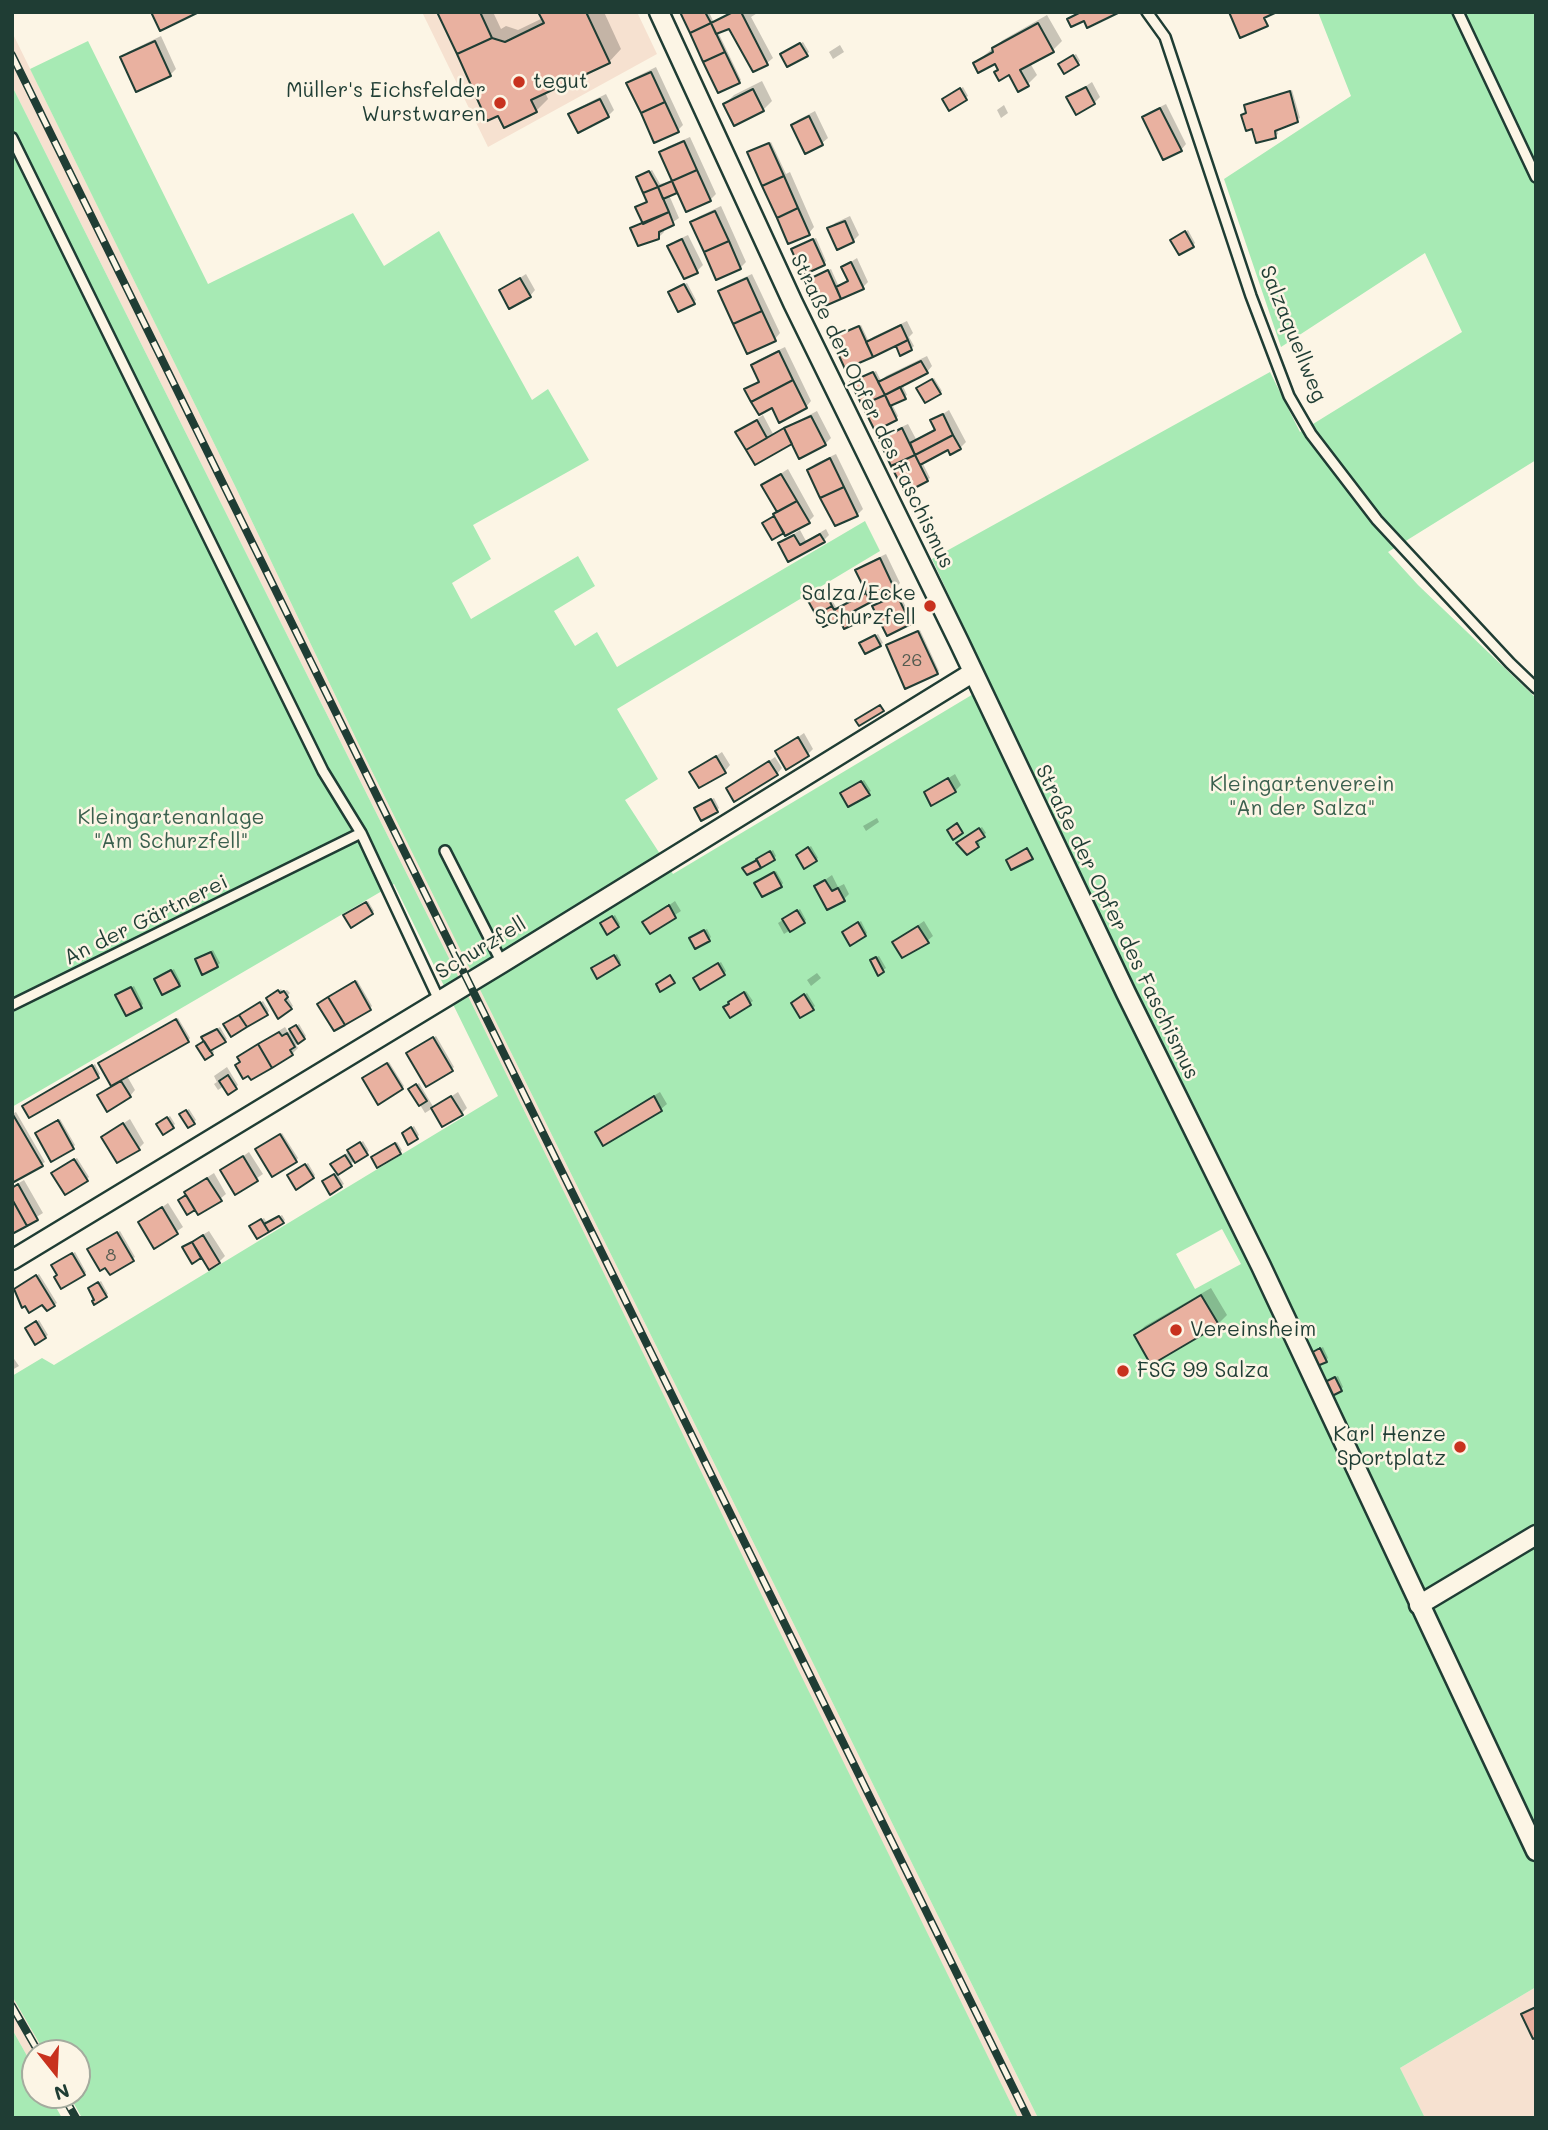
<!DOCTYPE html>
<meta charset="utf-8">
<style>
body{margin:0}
#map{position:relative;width:1548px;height:2130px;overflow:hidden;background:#fcf5e5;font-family:Mali,sans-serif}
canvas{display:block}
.frame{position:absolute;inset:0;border:14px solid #1f3d34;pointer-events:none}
.north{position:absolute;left:21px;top:2039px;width:70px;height:70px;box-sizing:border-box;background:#fcf5e5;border:2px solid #a4ab9e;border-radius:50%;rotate:162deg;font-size:19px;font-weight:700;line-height:28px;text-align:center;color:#1f3d34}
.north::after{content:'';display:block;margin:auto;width:24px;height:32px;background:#c8321e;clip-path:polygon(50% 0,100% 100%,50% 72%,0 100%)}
</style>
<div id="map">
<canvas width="1548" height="2130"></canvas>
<div class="frame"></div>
<div class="north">N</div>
</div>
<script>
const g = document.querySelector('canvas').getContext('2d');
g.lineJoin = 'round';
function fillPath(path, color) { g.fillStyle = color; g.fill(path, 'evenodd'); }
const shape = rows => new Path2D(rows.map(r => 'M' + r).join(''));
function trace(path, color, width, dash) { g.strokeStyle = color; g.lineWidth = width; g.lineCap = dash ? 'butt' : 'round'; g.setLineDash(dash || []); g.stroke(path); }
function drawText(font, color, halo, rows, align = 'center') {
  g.font = font + ' Mali,sans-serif'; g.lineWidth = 5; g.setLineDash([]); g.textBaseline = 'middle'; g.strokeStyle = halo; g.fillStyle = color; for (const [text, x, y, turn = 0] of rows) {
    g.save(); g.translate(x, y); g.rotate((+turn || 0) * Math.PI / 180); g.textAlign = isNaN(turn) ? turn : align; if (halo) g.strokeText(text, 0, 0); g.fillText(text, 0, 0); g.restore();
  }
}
fillPath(shape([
 [422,12,637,12,657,54,488,147],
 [12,32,236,488,360,747,1038,2118,1017,2118,468,996,12,86],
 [1536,1987,1536,2118,1425,2118,1400,2068],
 [12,1996,45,2053,35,2053,35,2070,12,2029]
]), '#f6e1d0');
fillPath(shape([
 [1318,12,1536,12,1536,460,1388,552,1418,585,1536,698,1536,1987,1400,2068,1425,2118,1038,2118,360,747,236,488,30,69,88,41,208,284,353,213,384,266,439,231,532,400,548,389,589,460,473,525,491,559,452,583,471,619,578,556,595,586,554,611,575,646,597,632,617,667,865,521,880,551,617,709,658,779,625,800,673,874,990,684,932,559,1270,372,1300,432,1462,332,1425,253,1281,347,1224,179,1351,96],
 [1222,1229,1241,1264,1195,1289,1176,1254],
 [12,86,468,996,1018,2118,82,2118,69,2095,77,2095,77,2053,45,2053,12,1996,12,1376,42,1358,54,1365,498,1096,394,884,12,1107],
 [12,2029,35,2070,35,2095,49,2095,62,2118,12,2118]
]), '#a7eab4');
fillPath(shape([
 [439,12,493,12,501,29,506,26,518,30,543,18,540,12,604,12,621,49,609,62,545,92,548,99,536,111],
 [682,12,709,12,714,23,727,14,726,12,759,12,751,17,773,58,767,63,730,26,718,32,741,80,739,82],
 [1047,15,1062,41,1053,50,1030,63,1037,75,1028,84,1000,69,995,62,975,63,1003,40],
 [161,36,176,69,170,75,122,57,128,52],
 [803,42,809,52,807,54,784,52],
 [840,45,844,52,833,59,829,52],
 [1076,54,1080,61,1078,64,1062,62],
 [656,67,683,125,678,130,628,84,634,78],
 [762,81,772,101,763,110,725,104,734,95],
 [1092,82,1100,97,1094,103,1068,98],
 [963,87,968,96,949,108,946,97],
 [1292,90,1300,118,1277,129,1278,134,1275,136,1253,127,1243,116,1248,112,1246,106,1248,103],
 [606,94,614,110,608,116,571,114,576,109],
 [1166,104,1186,144,1181,150,1144,117,1150,112],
 [1004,105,1008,113,1001,118,997,110],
 [815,111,828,138,822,143,806,152,793,125,798,120],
 [690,137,716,194,710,200,678,190,669,195,679,218,664,228,664,232,658,238,633,228,643,221,637,208,648,200,638,177,652,170,660,184,674,180,662,153,667,147],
 [771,142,786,174,790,172,814,227,809,233,752,150],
 [721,206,746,262,740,268,692,223,698,217],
 [850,216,859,235,853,241,829,229,835,223],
 [1188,230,1195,243,1193,245,1174,238],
 [688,235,703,265,697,271,685,277,669,246,675,241],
 [816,238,826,261,824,263,795,247],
 [857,258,868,282,863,287,819,307,810,279,831,269,839,287,849,279,843,267],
 [526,274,535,290,530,296,501,290],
 [752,274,780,333,775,339,720,292,726,286],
 [687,283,696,300,694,302,672,290],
 [907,321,913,333,909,337,914,346,911,349,901,353,897,344,846,367,833,338,835,336,861,325,869,342,873,337],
 [785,347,811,401,806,407,773,406,747,389,760,380,753,365,758,360],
 [927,356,932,366,927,372,902,384,907,395,892,404,898,416,896,419,855,380,876,371,881,381,886,376],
 [934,378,942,391,939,393,921,386],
 [949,410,966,442,960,448,949,448,922,462,930,478,927,480,881,440,886,434,908,424,916,439,936,428,932,421],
 [817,411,831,438,825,444,792,442,755,462,737,432,763,415,773,434],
 [836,454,863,509,857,515,836,524,809,470,815,464],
 [788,469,814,516,809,521,767,521,778,512,763,485],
 [826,529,829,535,823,541,789,560,780,543,800,530,806,541],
 [886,554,900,583,894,589,856,608,860,618,858,620,840,616,812,597,826,589,837,609,868,593,857,570,863,565],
 [899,594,913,620,887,634,877,604],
 [920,630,939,671,937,673,890,643],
 [878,634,883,643,880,645,864,641],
 [804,733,813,749,808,754,777,752],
 [722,752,730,765,725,771,692,772],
 [775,757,782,768,777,774,728,789],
 [955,774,961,785,955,791,926,792],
 [864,780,871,791,868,793,845,791],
 [714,798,719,808,717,810,699,806],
 [877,818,879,822,866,831,863,826],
 [982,827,986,833,978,839,980,844,978,846,960,841],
 [811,846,818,858,815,860,800,853],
 [773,850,776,856,774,858,747,873,747,866],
 [776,871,783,883,781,886,759,881],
 [832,875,838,887,844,884,849,894,844,899,816,886],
 [368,901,374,911,372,913,348,913],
 [675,901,681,911,650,931,645,922],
 [800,909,806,920,784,934,778,923],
 [615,915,620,924,618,926,604,921],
 [861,921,867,933,865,935,847,930],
 [924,921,933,936,927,941,894,942],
 [707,929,711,937,709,939,693,936],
 [213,950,220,963,217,966,199,957],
 [617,954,621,962,619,964,596,966],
 [879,956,886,968,879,973,874,958],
 [721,962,726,971,724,974,698,976],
 [174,969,181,983,179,985,156,979],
 [817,973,821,978,811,986,807,980],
 [357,980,372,1006,370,1008,322,1002],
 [134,986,143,1004,141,1006,117,995],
 [281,989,283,992,287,990,290,993,287,996,293,1006,291,1008,271,996],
 [746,991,753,1001,730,1016,732,1000],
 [807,993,815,1006,813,1008,795,1001],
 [263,1001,269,1011,267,1014,228,1022],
 [178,1018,190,1038,188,1041,127,1076,135,1090,130,1096,99,1095,113,1085,103,1061],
 [299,1024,306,1036,296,1045,298,1048,292,1054,237,1065,241,1061,239,1057,245,1052,285,1027,288,1032],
 [220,1027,227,1039,212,1048,214,1052,212,1054,206,1035],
 [436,1036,454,1067,452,1069,410,1051],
 [389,1062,404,1086,402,1088,366,1076],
 [95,1064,100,1074,98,1076,26,1104],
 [227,1067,238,1085,236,1087,224,1086,218,1090,214,1084,217,1082,214,1076],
 [419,1083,434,1108,458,1092,467,1108,462,1113,433,1108,425,1113,411,1090],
 [660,1092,667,1104,661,1109,604,1144,597,1132,602,1127],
 [189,1109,196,1120,194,1122,184,1112],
 [16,1112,45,1162,12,1181,12,1114],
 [170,1116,175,1124,173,1126,160,1122],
 [60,1119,75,1145,73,1147,39,1131],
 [130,1119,144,1143,139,1148,103,1137],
 [414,1126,419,1135,417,1137,406,1131],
 [282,1133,298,1158,296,1161,259,1147],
 [363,1141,369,1151,337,1173,344,1184,341,1186,326,1179,338,1172,335,1162],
 [397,1142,402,1150,400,1152,375,1155],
 [249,1152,263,1174,235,1193,222,1171],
 [77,1158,89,1177,87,1179,56,1171],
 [308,1163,315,1175,313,1177,291,1173],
 [214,1173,226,1194,220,1199,188,1195,186,1192,192,1187],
 [24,1180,43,1213,12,1232,12,1187],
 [168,1203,183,1227,155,1247,140,1223],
 [282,1215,285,1220,283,1222,257,1237,254,1224,264,1218,267,1223],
 [120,1231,135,1257,110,1273,92,1247],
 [209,1231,225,1256,219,1262,202,1255,200,1256,186,1245],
 [75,1252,86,1272,84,1274,59,1274,56,1263],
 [39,1274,57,1303,47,1309,43,1302,18,1287],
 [101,1281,108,1294,96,1299,92,1286],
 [1211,1288,1227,1315,1218,1324,1136,1335,1145,1326],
 [39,1320,48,1335,36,1343,29,1326],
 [1323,1347,1328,1358,1326,1360,1315,1351],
 [12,1356,19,1366,12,1370],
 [1338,1376,1343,1387,1340,1390,1329,1380]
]), '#0003');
const building = shape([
 [151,12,199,12,160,31,151,12],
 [437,12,480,12,492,38,457,54,437,12],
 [538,12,586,12,610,63,531,100,537,112,504,128,498,116,487,121,457,54,492,38,505,42,544,23,538,12],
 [680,12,705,12,711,23,690,33,680,12],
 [733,12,741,12,768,65,753,72,729,29,716,34,711,23,733,12],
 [1081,12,1120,12,1087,28,1084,21,1071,27,1067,19,1081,12],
 [1229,12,1277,12,1264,18,1268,26,1240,38,1229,12],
 [711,23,725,52,703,62,690,33,711,23],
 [1038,23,1054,52,1020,70,1029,86,1018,92,1009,75,999,81,994,72,998,70,995,64,978,73,973,63,993,52,992,48,1038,23],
 [155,41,171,76,136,92,120,57,155,41],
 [800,43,808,56,787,67,780,54,800,43],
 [725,52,740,83,718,93,703,62,725,52],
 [1073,55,1079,65,1064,74,1058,64,1073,55],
 [651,72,665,102,641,113,626,83,651,72],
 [1086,87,1095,104,1076,115,1066,97,1086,87],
 [960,88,967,100,949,111,942,99,960,88],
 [753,89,764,111,734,126,723,104,753,89],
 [1290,91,1298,122,1275,131,1276,138,1256,143,1252,129,1246,131,1241,115,1246,113,1244,105,1290,91],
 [600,99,609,117,578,133,568,114,600,99],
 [665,102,679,132,654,143,641,113,665,102],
 [1160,108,1182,151,1163,160,1142,117,1160,108],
 [809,116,823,145,805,154,791,125,809,116],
 [684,141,697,170,672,181,659,152,684,141],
 [769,143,784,176,762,186,747,152,769,143],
 [697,170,711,201,686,212,672,181,697,170],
 [649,171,658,187,643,193,636,177,649,171],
 [784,176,798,208,777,218,762,186,784,176],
 [672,181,677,193,663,199,658,187,672,181],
 [658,187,669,212,643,224,635,207,647,202,643,193,658,187],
 [798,208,810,235,788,244,777,218,798,208],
 [715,211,729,241,704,252,690,222,715,211],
 [669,212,674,225,659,232,659,239,638,246,630,228,669,212],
 [845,221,854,242,837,250,827,228,845,221],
 [1185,231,1194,247,1179,255,1170,240,1185,231],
 [682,239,698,273,684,279,667,246,682,239],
 [813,239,825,265,803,275,791,249,813,239],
 [729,241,741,269,716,280,704,252,729,241],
 [851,262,864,289,841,299,836,287,848,281,841,267,851,262],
 [828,270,841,299,818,309,805,281,828,270],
 [520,278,531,297,509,309,499,290,520,278],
 [747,278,762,311,733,324,718,291,747,278],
 [684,284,695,304,678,312,668,292,684,284],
 [762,311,776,341,747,354,733,324,762,311],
 [901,325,908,340,873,357,866,342,901,325],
 [859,326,873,357,845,369,831,338,859,326],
 [908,340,912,350,900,356,896,346,908,340],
 [779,351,793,380,751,402,744,389,759,382,751,365,779,351],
 [921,361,928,373,885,395,878,382,921,361],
 [873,372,885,395,862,405,850,382,873,372],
 [932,379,941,394,925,403,916,388,932,379],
 [793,380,807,408,779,423,772,408,759,415,751,402,793,380],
 [900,387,906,399,890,406,885,395,900,387],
 [885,395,897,420,875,431,862,405,885,395],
 [943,414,953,435,915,455,910,443,935,430,930,420,943,414],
 [811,416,826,445,799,459,784,428,811,416],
 [757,420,767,438,746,450,735,432,757,420],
 [784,428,792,444,755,465,746,450,784,428],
 [902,428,915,455,891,466,879,440,902,428],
 [953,435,961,449,950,455,948,450,920,465,915,455,953,435],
 [915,455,928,481,905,493,891,466,915,455],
 [830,458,844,487,820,498,807,470,830,458],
 [781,474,797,501,777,512,761,485,781,474],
 [844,487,858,516,835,526,820,498,844,487],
 [797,501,810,523,785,536,773,514,797,501],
 [774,516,784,533,772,540,762,523,774,516],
 [820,534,825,542,788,562,778,543,794,535,800,545,820,534],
 [880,558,895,590,871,602,855,570,880,558],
 [824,590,832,606,816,615,807,599,824,590],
 [866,593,871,602,839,619,834,610,866,593],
 [897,595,911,624,887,636,872,606,897,595],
 [832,606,839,619,823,627,816,615,832,606],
 [854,611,859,622,844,629,839,619,854,611],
 [918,631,938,674,905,689,886,645,918,631],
 [875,635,881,646,865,654,859,643,875,635],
 [880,705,884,711,859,726,855,720,880,705],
 [798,737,809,756,786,770,775,751,798,737],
 [716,756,726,773,699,788,689,772,716,756],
 [769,761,778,775,734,802,726,788,769,761],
 [948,778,956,792,931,806,924,792,948,778],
 [861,781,870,795,848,807,840,793,861,781],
 [711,799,718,812,701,821,694,808,711,799],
 [957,823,963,833,953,840,947,830,957,823],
 [979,828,985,837,976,842,979,847,967,855,956,843,979,828],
 [808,847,817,861,804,869,796,855,808,847],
 [1027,848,1033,859,1011,870,1006,860,1027,848],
 [770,851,775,860,761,868,756,859,770,851],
 [757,860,761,868,747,875,742,868,757,860],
 [774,872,782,887,762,897,754,883,774,872],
 [825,880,832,891,838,888,845,901,827,910,814,886,825,880],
 [366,902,373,914,351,928,343,915,366,902],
 [669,905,676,918,650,934,642,922,669,905],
 [797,910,805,923,790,932,782,919,797,910],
 [612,916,619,927,607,935,600,923,612,916],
 [858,922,866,936,850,946,842,932,858,922],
 [918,926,929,943,902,958,892,942,918,926],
 [704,930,710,941,695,949,689,938,704,930],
 [211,952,218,967,202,975,195,959,211,952],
 [614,955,620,965,597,979,591,968,614,955],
 [876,957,884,972,878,976,870,960,876,957],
 [718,963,725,975,700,990,693,978,718,963],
 [171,970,180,986,162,995,154,979,171,970],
 [670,975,675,983,660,992,656,984,670,975],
 [355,981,371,1010,345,1025,328,997,355,981],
 [131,987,142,1008,126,1016,115,995,131,987],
 [278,990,280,993,284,991,288,997,285,1000,292,1009,278,1019,266,998,278,990],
 [744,992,751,1005,730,1018,723,1007,729,1004,728,1002,744,992],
 [804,994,814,1010,800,1018,791,1003,804,994],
 [328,997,345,1025,334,1031,317,1004,328,997],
 [260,1002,268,1015,247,1027,239,1015,260,1002],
 [239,1015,247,1027,231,1037,223,1024,239,1015],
 [176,1019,189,1042,111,1086,98,1063,176,1019],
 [296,1025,305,1039,298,1044,289,1029,296,1025],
 [217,1029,226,1042,210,1051,201,1037,217,1029],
 [279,1032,282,1036,287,1033,295,1047,290,1050,293,1055,272,1068,258,1044,279,1032],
 [433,1037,453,1071,426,1087,406,1053,433,1037],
 [204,1041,213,1055,205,1060,196,1046,204,1041],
 [258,1044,272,1068,251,1080,248,1076,243,1079,235,1065,240,1062,237,1057,258,1044],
 [387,1063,403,1089,378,1105,362,1078,387,1063],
 [92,1065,99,1078,29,1118,22,1106,92,1065],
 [228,1075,237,1089,228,1095,219,1081,228,1075],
 [121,1081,131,1097,107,1112,97,1095,121,1081],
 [416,1084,427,1101,419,1106,408,1089,416,1084],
 [451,1096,463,1115,442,1127,431,1108,451,1096],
 [654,1096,662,1111,603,1146,595,1132,654,1096],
 [186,1110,195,1124,188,1128,179,1114,186,1110],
 [12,1113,43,1166,12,1183,12,1113],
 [167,1117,174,1128,163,1135,156,1124,167,1117],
 [58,1120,74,1149,51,1162,35,1133,58,1120],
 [123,1123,140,1150,117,1163,101,1137,123,1123],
 [411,1127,418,1139,408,1145,402,1133,411,1127],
 [280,1134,297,1162,272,1177,255,1149,280,1134],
 [360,1142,368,1155,355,1163,347,1150,360,1142],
 [395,1143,401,1154,377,1168,371,1157,395,1143],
 [345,1155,352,1166,338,1175,330,1164,345,1155],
 [243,1156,258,1181,235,1195,220,1170,243,1156],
 [74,1159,88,1181,65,1195,51,1173,74,1159],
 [305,1164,314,1178,296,1190,287,1175,305,1164],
 [334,1174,342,1187,330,1195,322,1181,334,1174],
 [207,1178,222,1201,198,1215,184,1192,207,1178],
 [18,1184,38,1220,27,1226,12,1199,12,1188,18,1184],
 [186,1195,195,1210,187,1215,178,1200,186,1195],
 [12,1199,27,1226,12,1234,12,1199],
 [162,1207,178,1234,154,1249,138,1222,162,1207],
 [279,1216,284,1223,269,1232,264,1224,279,1216],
 [261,1219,269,1232,257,1239,249,1226,261,1219],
 [117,1232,134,1261,110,1275,105,1268,100,1271,87,1249,117,1232],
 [203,1235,220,1263,209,1270,192,1242,203,1235],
 [192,1242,201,1258,192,1264,182,1247,192,1242],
 [72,1253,85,1275,61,1289,54,1277,57,1275,51,1265,72,1253],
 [36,1275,55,1306,47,1311,42,1305,29,1313,25,1306,22,1308,14,1289,36,1275],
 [98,1282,107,1297,94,1305,92,1301,94,1300,88,1288,98,1282],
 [1201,1295,1219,1325,1151,1365,1134,1335,1201,1295],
 [36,1321,46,1338,35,1345,25,1328,36,1321],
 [1320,1348,1327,1362,1317,1366,1311,1353,1320,1348],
 [1335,1377,1342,1391,1332,1396,1325,1382,1335,1377],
 [1536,2007,1536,2037,1533,2039,1521,2014,1536,2007]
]);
fillPath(building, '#e9b1a0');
trace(building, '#1f3d34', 2);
const service = shape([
 [1147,12,1165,37,1251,296,1289,396,1311,434,1377,520,1510,663,1536,688],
 [1458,12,1536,177],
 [12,138,323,771,361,833],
 [445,851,502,963],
 [12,1005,361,833,439,1000]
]);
const minor = shape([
 [659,12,793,303,959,642,1126,993,1261,1266,1536,1851],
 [12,1260,502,963,972,673],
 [1419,1605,1536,1535]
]);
trace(service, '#1f3d34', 14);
trace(minor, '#1f3d34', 23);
trace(service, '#fcf5e5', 9);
trace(minor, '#fcf5e5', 18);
const rail = shape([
 [12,55,1028,2118],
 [12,2006,39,2053],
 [63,2095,76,2118]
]);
trace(rail, '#1f3d34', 8);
trace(rail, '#fcf5e5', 5, [16]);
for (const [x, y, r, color] of [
 [519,82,7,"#c8321e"],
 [500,103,7,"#c8321e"],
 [930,606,7,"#c8321e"],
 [1176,1330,7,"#c8321e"],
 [1123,1371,7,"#c8321e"],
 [1460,1447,7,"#c8321e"]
]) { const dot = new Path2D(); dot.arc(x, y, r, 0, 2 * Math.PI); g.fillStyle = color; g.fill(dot); trace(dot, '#fcf5e5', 2.5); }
drawText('18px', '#525a4f', null, [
 ["26",912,660],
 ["8",111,1255]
]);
drawText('21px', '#1f3d34', '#fcf5e5', [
 ["tegut",533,82],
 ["Müller's Eichsfelder",486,91,"right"],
 ["Wurstwaren",486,115,"right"],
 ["Salza/Ecke",916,594,"right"],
 ["Schurzfell",916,618,"right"],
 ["Vereinsheim",1190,1330],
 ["FSG 99 Salza",1137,1371],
 ["Karl Henze",1446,1435,"right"],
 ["Sportplatz",1446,1459,"right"]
], 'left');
drawText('21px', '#1f3d34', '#fcf5e5', [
 ["Salzaquellweg",1293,334,68],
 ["Straße der Opfer des Faschismus",872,411,64],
 ["An der Gärtnerei",146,920,-26],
 ["Straße der Opfer des Faschismus",1117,922,64],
 ["Schurzfell",481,948,-31]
]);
drawText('21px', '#3a604e', '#fcf5e5', [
 ["Kleingartenverein",1302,785],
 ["\"An der Salza\"",1302,809],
 ["Kleingartenanlage",171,818],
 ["\"Am Schurzfell\"",171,842]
]);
</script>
